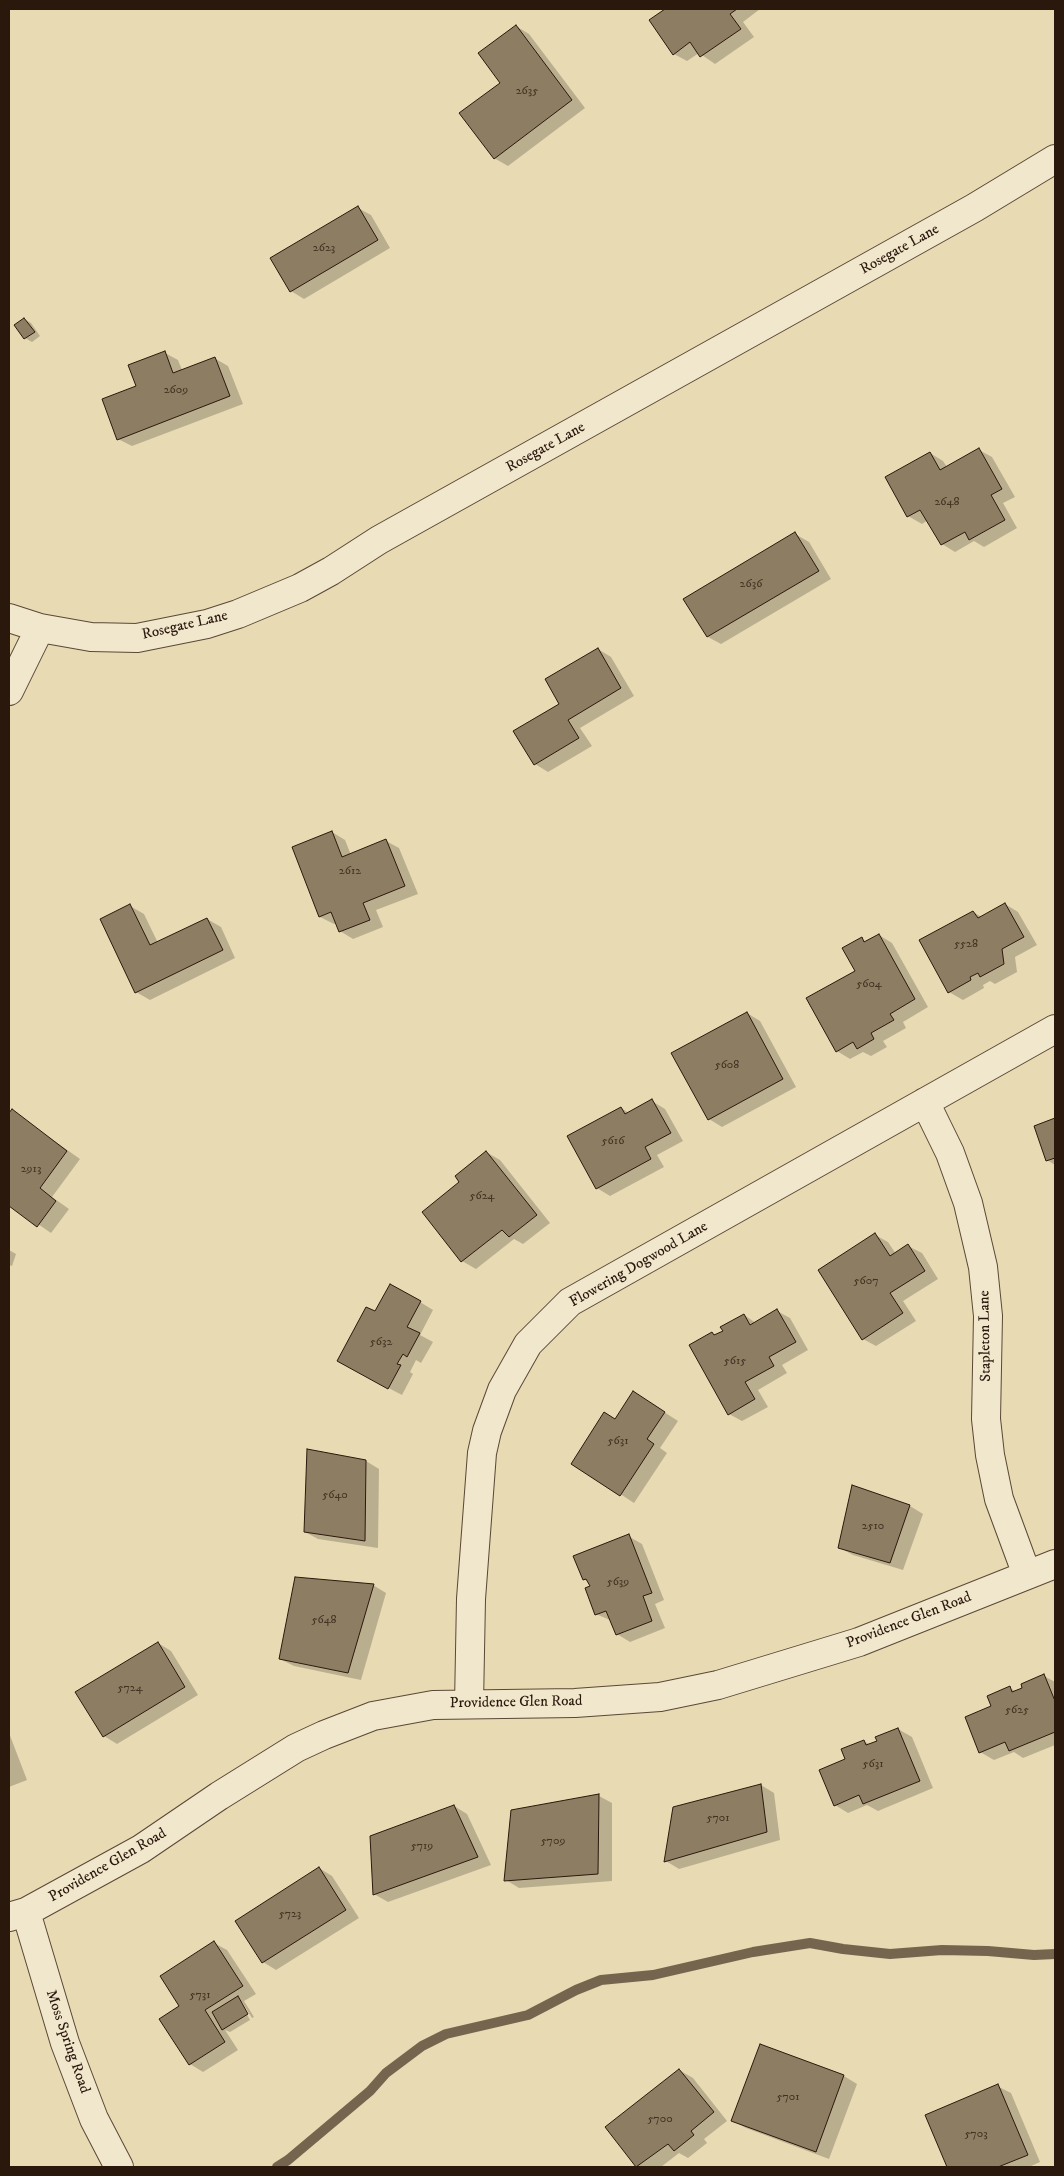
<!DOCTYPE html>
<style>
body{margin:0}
#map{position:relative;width:1064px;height:2176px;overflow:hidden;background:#e8dab2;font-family:"IM FELL DW Pica",serif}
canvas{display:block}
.frame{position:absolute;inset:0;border:10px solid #2b180d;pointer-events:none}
</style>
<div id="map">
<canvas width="1064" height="2176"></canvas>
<div class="frame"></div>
</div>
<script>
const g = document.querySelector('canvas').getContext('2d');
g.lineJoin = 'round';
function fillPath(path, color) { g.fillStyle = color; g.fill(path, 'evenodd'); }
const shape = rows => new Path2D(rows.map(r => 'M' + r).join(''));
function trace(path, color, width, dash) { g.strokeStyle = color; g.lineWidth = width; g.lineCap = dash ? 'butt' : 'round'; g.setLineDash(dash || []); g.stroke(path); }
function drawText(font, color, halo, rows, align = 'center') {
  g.font = font + ' "IM FELL DW Pica",serif'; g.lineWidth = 5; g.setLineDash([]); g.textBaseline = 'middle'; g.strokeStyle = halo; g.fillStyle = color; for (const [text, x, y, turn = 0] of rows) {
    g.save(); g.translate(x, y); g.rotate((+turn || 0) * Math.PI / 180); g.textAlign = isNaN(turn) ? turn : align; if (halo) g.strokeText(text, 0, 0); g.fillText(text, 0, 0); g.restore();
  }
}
fillPath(shape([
 [668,9,760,9,743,22,754,37,715,64,699,53,687,61,674,54,651,20],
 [516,26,529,34,585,108,508,166,494,158,502,83],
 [358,208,371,215,390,248,304,299,291,291],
 [24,319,31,323,40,336,32,342,25,338,16,325],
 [165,353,178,360,182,370,214,358,228,366,243,404,132,446,118,439,138,387],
 [979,450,992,457,1015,497,1003,503,1017,528,984,547,974,541,955,552,942,544,928,520,922,524,908,516,930,453,943,461,947,467],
 [795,534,809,542,831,579,721,644,708,637],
 [598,649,611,657,634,696,580,728,592,746,548,772,535,764,561,704],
 [332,832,345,840,351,855,386,841,399,848,418,894,376,910,383,927,353,939,340,931,337,923,334,924,320,917,293,848],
 [1005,904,1018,912,1037,945,1015,957,1017,972,995,984,990,981,983,985,984,988,963,1000,949,992,973,912,982,917],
 [130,906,144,914,158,943,207,919,221,927,235,958,150,1000,136,992],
 [879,935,892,943,928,1007,903,1022,906,1028,883,1041,887,1047,871,1056,863,1052,850,1059,837,1051,856,971,862,939,867,942],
 [747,1013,760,1021,796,1087,722,1127,709,1119],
 [652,1101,665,1109,683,1141,657,1155,664,1167,610,1196,597,1188,621,1108,629,1113],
 [12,1111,80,1159,52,1197,69,1209,51,1233,9,1204,9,1115],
 [1055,1119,1055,1165,1047,1160,1035,1126],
 [486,1152,500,1160,550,1223,523,1244,514,1239,476,1269,462,1261,461,1182],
 [875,1235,888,1242,896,1254,908,1246,922,1253,938,1279,903,1301,916,1321,876,1346,863,1339],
 [9,1250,16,1254,12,1266,9,1265],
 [420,1302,433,1310,420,1335,433,1342,421,1363,416,1360,410,1372,413,1374,402,1395,352,1369,376,1313],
 [777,1311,790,1318,808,1350,782,1365,787,1373,758,1390,768,1407,742,1421,729,1414,712,1333,716,1336,724,1331,744,1315,756,1323],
 [647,1401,678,1421,660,1448,667,1453,634,1503,573,1463,615,1420],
 [366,1461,379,1469,378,1548,318,1539,305,1532],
 [853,1487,910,1506,923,1514,903,1570,853,1555,840,1548],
 [628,1536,642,1544,664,1600,655,1604,665,1628,630,1642,617,1634,612,1621,596,1614,591,1587,589,1582,584,1579],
 [373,1585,386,1593,361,1680,294,1666,280,1659],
 [158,1643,171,1651,198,1695,117,1744,104,1736],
 [1044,1676,1055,1682,1055,1745,1023,1758,1014,1752,994,1760,980,1752,992,1707,1010,1688,1017,1692],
 [898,1729,912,1737,933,1788,878,1811,867,1805,848,1813,835,1805,846,1760,864,1741,870,1745],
 [9,1733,27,1780,9,1787],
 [761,1785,774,1793,780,1840,679,1869,666,1861],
 [599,1796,612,1803,612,1881,519,1888,506,1880,512,1811],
 [454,1806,467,1814,491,1865,388,1902,374,1894,371,1836],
 [319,1868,332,1876,359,1918,276,1970,263,1962],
 [214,1943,227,1950,256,1994,244,2001,254,2017,252,2018,242,2002,241,2003,250,2020,230,2032,225,2030,238,2050,203,2072,190,2064,181,2007],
 [760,2045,844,2076,857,2084,829,2159,746,2128,733,2121],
 [679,2070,693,2078,727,2121,704,2139,707,2143,688,2158,679,2153,661,2167,638,2167,606,2128],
 [997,2086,1011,2093,1040,2162,1029,2167,948,2167,926,2116]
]), '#0003');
trace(shape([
 [277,2167,288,2160,370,2091,386,2073,422,2046,446,2034,528,2015,576,1990,601,1980,653,1975,753,1952,810,1943,843,1949,890,1954,942,1950,988,1951,1034,1955,1055,1954]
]), '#76654e', 10);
const building = shape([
 [665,9,737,9,730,14,741,29,700,57,690,42,673,55,649,20,665,9],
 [516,25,572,100,494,159,459,113,500,83,478,53,516,25],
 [358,206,378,240,290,292,270,258,358,206],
 [24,318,35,332,24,339,14,325,24,318],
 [165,351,173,373,215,357,230,396,117,440,102,399,136,386,128,365,165,351],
 [979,448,1002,489,991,495,1005,520,969,540,965,532,941,545,920,510,907,517,885,477,930,452,940,470,979,448],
 [795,532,819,571,707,637,683,599,795,532],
 [598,648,621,688,568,720,579,738,534,765,513,731,559,704,545,679,598,648],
 [332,831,342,857,386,839,405,886,363,903,370,920,339,932,331,912,319,917,292,847,332,831],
 [1005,903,1024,937,1002,949,1004,964,980,977,978,973,970,977,971,980,948,993,919,940,973,911,978,918,1005,903],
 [130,904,150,945,207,918,223,950,135,993,100,919,130,904],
 [879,934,915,999,890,1014,894,1020,871,1033,874,1039,857,1049,853,1042,836,1052,806,998,855,971,842,948,862,937,864,942,879,934],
 [747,1012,783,1079,708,1120,671,1053,747,1012],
 [652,1099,671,1133,645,1147,651,1159,596,1189,567,1136,621,1107,625,1114,652,1099],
 [12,1109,67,1151,40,1188,56,1201,37,1227,9,1206,9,1113,12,1109],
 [1055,1118,1055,1158,1046,1161,1034,1126,1055,1118],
 [486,1151,537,1215,509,1237,502,1230,461,1262,422,1212,459,1182,455,1176,486,1151],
 [875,1233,890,1256,908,1244,925,1271,890,1293,903,1313,862,1340,818,1270,875,1233],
 [390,1284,421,1301,407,1327,420,1333,407,1357,403,1354,397,1364,401,1365,388,1389,337,1361,366,1307,375,1311,390,1284],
 [777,1309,796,1342,769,1357,774,1366,745,1382,755,1399,728,1415,689,1345,712,1332,714,1335,723,1331,720,1327,744,1314,750,1325,777,1309],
 [633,1391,665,1412,647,1439,654,1444,620,1496,571,1464,604,1412,615,1419,633,1391],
 [307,1449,366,1460,365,1541,304,1532,307,1449],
 [852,1485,910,1505,890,1563,838,1548,852,1485],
 [629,1534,652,1593,643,1596,652,1621,616,1635,606,1611,595,1615,585,1588,590,1586,586,1579,583,1580,573,1556,629,1534],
 [295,1577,374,1584,348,1673,279,1659,295,1577],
 [158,1642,185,1687,103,1737,75,1692,158,1642],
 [1044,1674,1055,1701,1055,1732,1009,1751,1005,1742,979,1753,965,1717,991,1706,987,1696,1010,1686,1012,1692,1022,1688,1021,1684,1044,1674],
 [898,1728,920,1781,863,1804,859,1795,834,1806,819,1770,845,1759,841,1749,864,1740,866,1745,877,1741,875,1737,898,1728],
 [761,1784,767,1832,664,1862,673,1807,761,1784],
 [599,1794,598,1874,504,1881,511,1810,599,1794],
 [454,1805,478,1857,373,1895,370,1836,454,1805],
 [319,1867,346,1910,262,1963,235,1921,319,1867],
 [214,1941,243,1986,205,2010,225,2042,189,2065,159,2019,179,2006,160,1976,214,1941],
 [238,1996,248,2014,222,2030,212,2012,238,1996],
 [760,2044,844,2075,816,2152,731,2121,760,2044],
 [679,2069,714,2112,691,2131,694,2135,674,2151,668,2144,636,2167,605,2127,679,2069],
 [998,2084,1028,2155,998,2167,947,2167,925,2115,998,2084]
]);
fillPath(building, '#8d7d63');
trace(building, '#2b180d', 1);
const street = shape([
 [9,618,40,628,91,637,137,638,207,624,238,614,300,588,331,571,379,540,974,208,1055,159],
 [9,691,40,628],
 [925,1102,950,1153,968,1203,983,1267,988,1316,986,1419,990,1455,999,1499,1027,1575],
 [469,1704,471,1599,482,1453,487,1431,502,1390,528,1344,570,1302,1055,1029],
 [26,1912,65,2043,94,2119,119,2167],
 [9,1917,26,1912,141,1849,219,1796,296,1748,324,1735,373,1716,433,1705,575,1703,660,1697,718,1685,859,1642,1055,1564]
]);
trace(street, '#5a4836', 30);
trace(street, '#f0e7cd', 28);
drawText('12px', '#443122', null, [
 ["2635",527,92],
 ["2623",324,249],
 ["2609",176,391],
 ["2648",947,503],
 ["2636",751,585],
 ["2612",350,872],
 ["5528",966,945],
 ["5604",869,985],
 ["5608",727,1066],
 ["5616",613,1142],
 ["2913",31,1170],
 ["5624",482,1197],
 ["5607",866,1282],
 ["5632",381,1343],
 ["5615",735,1362],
 ["5631",618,1442],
 ["5640",335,1496],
 ["2510",873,1527],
 ["5639",618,1583],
 ["5648",324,1621],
 ["5724",130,1689],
 ["5625",1017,1711],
 ["5631",873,1765],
 ["5701",718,1819],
 ["5709",553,1842],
 ["5719",422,1847],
 ["5723",290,1915],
 ["5731",200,1996],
 ["5701",788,2098],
 ["5700",660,2120],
 ["5703",976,2135]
]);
drawText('15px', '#2b180d', '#f0e7cd', [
 ["Rosegate Lane",900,250,-29],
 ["Rosegate Lane",546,448,-29],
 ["Rosegate Lane",185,626,-13],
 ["Flowering Dogwood Lane",639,1265,-30],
 ["Stapleton Lane",986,1336,-91],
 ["Providence Glen Road",909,1621,-21],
 ["Providence Glen Road",516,1703,-1],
 ["Providence Glen Road",108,1866,-30],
 ["Moss Spring Road",67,2042,71]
]);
</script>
